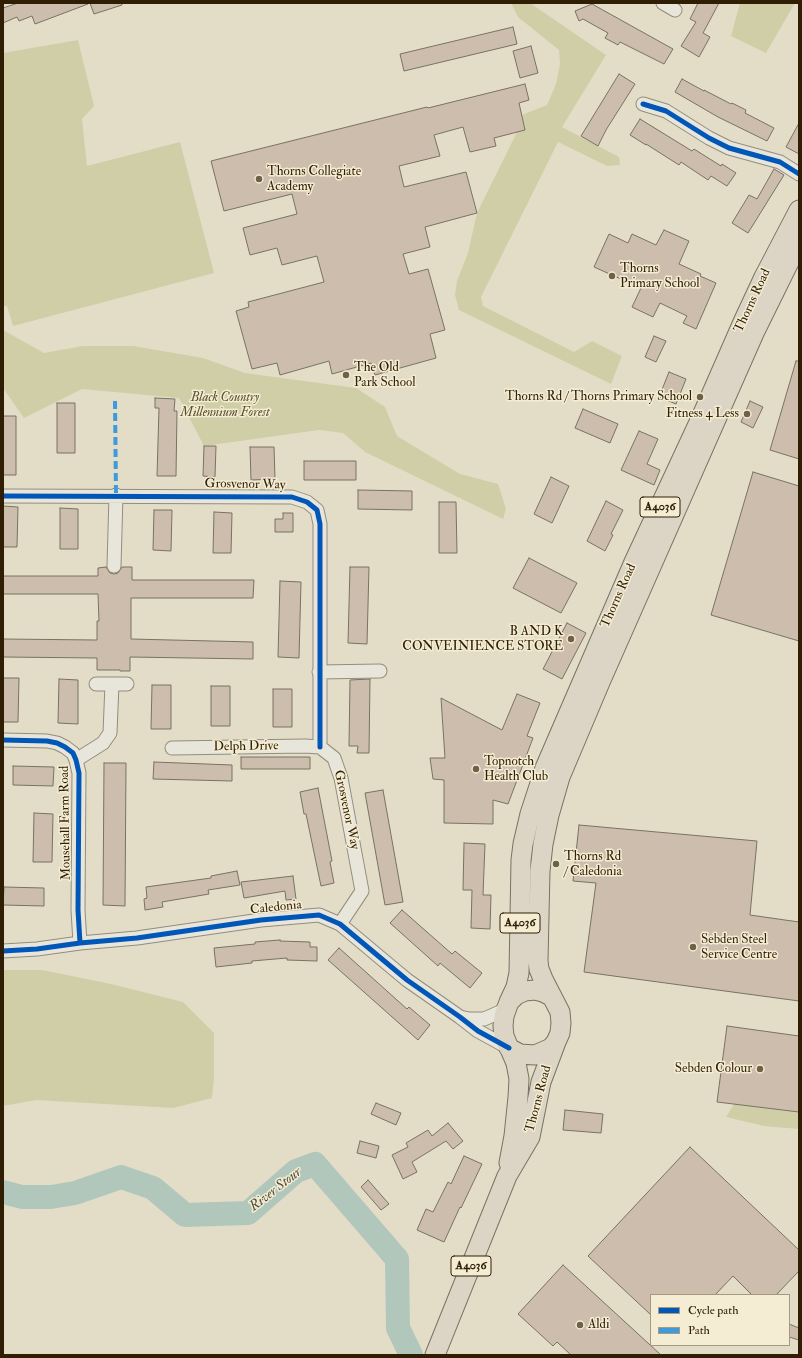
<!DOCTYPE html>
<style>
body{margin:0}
#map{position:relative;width:802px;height:1358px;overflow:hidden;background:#e3ddc7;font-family:"IM FELL Double Pica",serif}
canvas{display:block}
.frame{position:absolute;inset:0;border:4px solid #2f1e04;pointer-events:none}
.legend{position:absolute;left:650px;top:1294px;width:140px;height:52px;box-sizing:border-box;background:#f4edd3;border:1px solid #a59a80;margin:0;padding:5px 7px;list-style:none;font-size:12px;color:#2f1e04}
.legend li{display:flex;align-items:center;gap:8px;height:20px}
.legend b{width:20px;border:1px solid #a59a80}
</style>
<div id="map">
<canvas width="802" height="1358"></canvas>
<div class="frame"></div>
<ul class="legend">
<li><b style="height:5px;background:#0057b8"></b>Cycle path</li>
<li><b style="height:5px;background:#3d9bdd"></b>Path</li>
</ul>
</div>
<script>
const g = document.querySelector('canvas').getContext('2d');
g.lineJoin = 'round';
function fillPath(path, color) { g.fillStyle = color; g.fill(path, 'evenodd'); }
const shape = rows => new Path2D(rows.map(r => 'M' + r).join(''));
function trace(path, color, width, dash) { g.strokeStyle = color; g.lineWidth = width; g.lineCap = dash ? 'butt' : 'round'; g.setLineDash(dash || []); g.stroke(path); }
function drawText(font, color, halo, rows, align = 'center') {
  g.font = font + ' "IM FELL Double Pica",serif'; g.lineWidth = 3; g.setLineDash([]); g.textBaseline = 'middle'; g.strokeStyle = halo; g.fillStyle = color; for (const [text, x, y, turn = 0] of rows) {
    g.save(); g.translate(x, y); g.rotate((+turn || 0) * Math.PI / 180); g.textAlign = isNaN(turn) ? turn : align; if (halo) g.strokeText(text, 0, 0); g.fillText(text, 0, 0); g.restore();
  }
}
fillPath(shape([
 [511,3,530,3,606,55,562,127,619,157,620,165,607,166,558,142,481,297,483,306,574,352,592,341,622,356,611,384,459,310,455,295,457,281,468,253,477,213,517,132,525,130,522,115,547,105,556,84,560,64,559,50,518,17],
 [740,3,795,3,766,53,731,36],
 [78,40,94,106,82,119,87,166,180,142,214,273,13,326,7,306,3,306,3,53],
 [3,330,44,353,83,346,133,346,203,358,245,373,356,388,385,407,397,436,460,474,498,484,506,509,503,519,365,452,343,433,319,430,204,446,179,398,82,389,24,418,3,388],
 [3,970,42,970,111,984,183,1002,214,1033,214,1077,212,1098,173,1108,36,1100,3,1106],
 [734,1104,799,1112,799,1129,764,1126,726,1117]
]), '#d0cea7');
trace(shape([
 [3,1192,22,1197,51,1197,75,1193,121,1177,153,1188,185,1215,248,1213,296,1171,315,1164,397,1259,398,1328,411,1355]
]), '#b1c7bc', 24);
const building = shape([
 [18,3,88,3,88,4,35,24,32,16,19,21,17,17,3,23,3,8,18,3],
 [90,3,122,3,122,5,94,14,90,3],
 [698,3,719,3,703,33,710,37,699,57,681,46,696,22,690,19,698,3],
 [592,4,673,49,664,64,620,42,618,45,605,38,608,33,583,19,579,21,575,11,592,4],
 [513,27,517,44,404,71,400,54,513,27],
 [531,46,538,73,520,78,513,51,531,46],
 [619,74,635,84,606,130,598,146,581,136,619,74],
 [682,79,704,91,704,90,731,104,732,103,746,110,745,113,774,128,767,141,718,117,675,92,682,79],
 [525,84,529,100,519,103,525,130,494,138,496,146,470,152,463,127,434,135,440,156,399,166,404,187,466,172,477,213,425,227,430,247,403,254,409,274,428,269,445,330,430,334,436,358,375,375,371,363,332,374,329,361,280,375,277,363,252,369,236,311,249,307,248,302,324,282,317,256,282,265,277,248,250,255,243,228,297,214,292,194,224,211,211,161,427,107,428,108,525,84],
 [640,119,692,151,694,149,721,166,722,164,736,173,727,186,711,176,708,180,681,162,679,165,646,144,646,145,630,135,640,119],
 [799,123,799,154,786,147,799,123],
 [774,169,784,175,748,233,732,223,749,195,757,199,774,169],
 [664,230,689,241,679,264,701,274,700,276,716,283,696,329,683,323,687,316,660,303,653,317,632,307,641,288,594,267,609,234,628,243,632,234,656,245,664,230],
 [654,336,666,341,656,362,645,357,654,336],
 [796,361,799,361,799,459,770,450,796,361],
 [669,372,686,379,676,404,659,397,669,372],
 [155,398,175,399,174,411,177,411,176,476,157,476,159,408,155,408,155,398],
 [750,401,763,407,753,428,741,422,750,401],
 [57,403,75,403,75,453,57,453,57,403],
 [583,409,618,424,610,443,575,428,583,409],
 [3,416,16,416,16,475,3,475,3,416],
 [639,431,658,439,647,464,660,470,654,485,621,470,639,431],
 [204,446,216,446,215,477,203,476,204,446],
 [250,447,274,447,275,479,251,480,250,447],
 [304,461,356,461,356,480,304,480,304,461],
 [753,472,799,486,799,641,711,615,753,472],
 [551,477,569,486,552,523,534,514,551,477],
 [358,490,412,491,412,510,358,509,358,490],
 [606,501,623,510,611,534,613,535,605,551,587,541,606,501],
 [439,502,456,502,457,553,439,553,439,502],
 [3,506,18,507,17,547,3,547,3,506],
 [60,508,78,509,78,549,60,549,60,508],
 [154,510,172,510,171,551,153,550,154,510],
 [214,512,232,513,231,553,213,553,214,512],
 [283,513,293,513,293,532,275,532,275,519,283,519,283,513],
 [529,558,577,583,561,613,513,588,529,558],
 [106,567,110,573,114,574,118,573,122,567,132,567,132,580,254,580,253,598,131,598,131,639,253,642,253,659,130,657,130,671,120,671,120,670,97,670,97,658,3,657,3,639,97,640,97,621,99,621,98,594,3,594,3,576,98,576,98,568,106,567],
 [350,567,369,567,367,644,348,643,350,567],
 [280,581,301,582,299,658,278,657,280,581],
 [567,623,586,633,562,679,543,669,567,623],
 [3,678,19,678,18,722,3,722,3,678],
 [59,679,78,680,78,724,58,723,59,679],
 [370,679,369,753,357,753,358,746,349,746,350,680,370,679],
 [152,685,171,685,171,729,151,729,152,685],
 [211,686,230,686,230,726,211,726,211,686],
 [273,689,292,689,292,727,273,727,273,689],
 [517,694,540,703,527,736,533,738,508,804,493,800,493,824,444,823,444,780,433,779,430,758,445,758,441,698,502,730,517,694],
 [241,757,310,757,310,769,241,769,241,757],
 [154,762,232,765,232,781,153,779,154,762],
 [104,763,126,763,125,906,103,905,104,763],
 [13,766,54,767,53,786,13,785,13,766],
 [318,788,332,861,330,862,334,883,321,886,306,814,304,814,300,792,318,788],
 [383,790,403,902,385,905,365,793,383,790],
 [34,813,53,814,52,862,33,862,34,813],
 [579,825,757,841,750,915,799,922,799,1001,584,972,596,883,573,881,579,825],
 [464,843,485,844,483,895,491,895,490,929,471,928,472,890,463,890,464,843],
 [237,871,240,885,208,890,209,894,162,902,163,907,145,910,144,899,147,898,146,887,211,878,211,876,237,871],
 [293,876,296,899,286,900,285,891,244,898,241,882,293,876],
 [4,887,44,888,44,906,3,905,4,887],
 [402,910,452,954,455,951,482,973,470,988,440,963,438,966,390,923,402,910],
 [280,940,280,941,310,942,310,947,317,947,317,961,287,960,287,958,252,961,252,963,216,967,214,948,255,944,255,942,280,940],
 [339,948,407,1009,409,1007,430,1025,418,1040,328,960,339,948],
 [727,1026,799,1036,799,1112,717,1102,727,1026],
 [376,1103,401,1113,396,1125,371,1114,376,1103],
 [565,1110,603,1114,601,1133,563,1130,565,1110],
 [448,1123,463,1141,453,1149,446,1141,412,1162,417,1172,403,1179,392,1155,408,1147,406,1143,428,1130,432,1136,448,1123],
 [360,1141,379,1146,376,1158,357,1153,360,1141],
 [690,1147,799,1250,799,1271,776,1295,752,1295,733,1276,715,1295,651,1295,651,1315,588,1256,690,1147],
 [464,1156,482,1164,461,1208,460,1207,444,1242,417,1230,426,1209,433,1212,448,1182,451,1184,464,1156],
 [368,1180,389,1204,381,1210,361,1187,368,1180],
 [563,1265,661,1355,571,1355,557,1342,553,1346,518,1314,563,1265],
 [789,1324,799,1328,799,1340,789,1337,789,1324]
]);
fillPath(building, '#ccbdad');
trace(building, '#787263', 1);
const minor = shape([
 [663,3,675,10],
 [643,104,666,111,709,138,729,148,780,162,799,174],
 [3,496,292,497,307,502,317,510,320,524,320,747],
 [114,566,116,495],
 [319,672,380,671],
 [96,684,127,684],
 [3,740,47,741,57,743,65,747,73,753,76,760,79,773,78,910,80,943],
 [320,747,334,758,341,778,362,891,340,924],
 [172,748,305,746,320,747],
 [76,760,103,743,110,733,112,684],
 [3,951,37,949,80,943,137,938,261,920,319,915,340,924,407,980,460,1017,478,1031,509,1048],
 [460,1017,469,1019,484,1019,500,1012,507,1006]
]);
const highway = shape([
 [551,996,543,992,535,990,525,991,516,995,509,1002,504,1016,503,1026,504,1036,509,1048,520,1054,535,1055,551,1048,556,1042,560,1033,561,1023,560,1012,543,979,539,969,538,961,540,871,543,844,549,815,560,777,601,680,755,331,799,242],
 [509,1002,516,987,519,973,521,860,523,844,530,814,545,768,634,562,701,418,743,322,764,277,799,210],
 [509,1163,514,1136,518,1097,519,1079,516,1063,510,1049],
 [435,1355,507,1176,530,1137,541,1082,556,1042]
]);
trace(minor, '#928d7d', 15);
trace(highway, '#787263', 21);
trace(minor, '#e8e6db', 13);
trace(highway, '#dcd5c5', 19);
trace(shape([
 [115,401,116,495]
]), '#3d9bdd', 4, [8, 4]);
trace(shape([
 [643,104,666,111,709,138,729,148,780,162,799,174],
 [3,496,292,497,307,502,317,510,320,524,320,747],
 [3,740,47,741,57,743,65,747,73,753,76,760,79,773,78,910,80,943],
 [3,951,37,949,80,943,137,938,261,920,319,915,340,924,407,980,460,1017,478,1031,509,1048]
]), '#0057b8', 5);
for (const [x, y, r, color] of [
 [259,179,4,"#6e6148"],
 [612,276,4,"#6e6148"],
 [346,375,4,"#6e6148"],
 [700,397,4,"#6e6148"],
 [747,414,4,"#6e6148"],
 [571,639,4,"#6e6148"],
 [476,769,4,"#6e6148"],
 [556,864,4,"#6e6148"],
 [693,947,4,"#6e6148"],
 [760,1069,4,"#6e6148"],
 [580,1325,4,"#6e6148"]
]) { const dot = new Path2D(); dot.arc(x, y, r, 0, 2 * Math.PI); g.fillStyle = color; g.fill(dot); trace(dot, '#f4edd3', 1.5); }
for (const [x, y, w] of [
 [660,507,40],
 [520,923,40],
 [471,1266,40]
]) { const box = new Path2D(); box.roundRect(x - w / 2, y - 10, w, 20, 3); g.fillStyle = '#f4edd3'; g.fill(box); trace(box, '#2f1e04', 1); }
drawText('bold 12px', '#2f1e04', null, [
 ["A4036",660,507],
 ["A4036",520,923],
 ["A4036",471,1266]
]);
drawText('13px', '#2f1e04', '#f4edd3', [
 ["Thorns Collegiate",267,172],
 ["Academy",267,187],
 ["Thorns",620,269],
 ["Primary School",620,284],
 ["The Old",354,368],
 ["Park School",354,383],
 ["Thorns Rd / Thorns Primary School",692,397,"right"],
 ["Fitness 4 Less",739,414,"right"],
 ["B AND K",563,632,"right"],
 ["CONVEINIENCE STORE",563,647,"right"],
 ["Topnotch",484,762],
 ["Health Club",484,777],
 ["Thorns Rd",564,857],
 ["/ Caledonia",564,872],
 ["Sebden Steel",701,940],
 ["Service Centre",701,955],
 ["Sebden Colour",752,1069,"right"],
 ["Aldi",588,1325]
], 'left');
drawText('13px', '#2f1e04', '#f4edd3', [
 ["Thorns Road",753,301,-65],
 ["Grosvenor Way",245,485,1],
 ["Thorns Road",619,596,-66],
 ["Delph Drive",246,747,-1],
 ["Grosvenor Way",346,810,78],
 ["Mousehall Farm Road",66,823,-91],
 ["Caledonia",276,908,-6],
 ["Thorns Road",539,1099,-75]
]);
drawText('italic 13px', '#5a4f2d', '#f4edd3', [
 ["Black Country",225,398],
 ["Millennium Forest",225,413]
]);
drawText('italic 14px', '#504e3a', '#f4edd3', [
 ["River Stour",276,1190,-38]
]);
</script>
